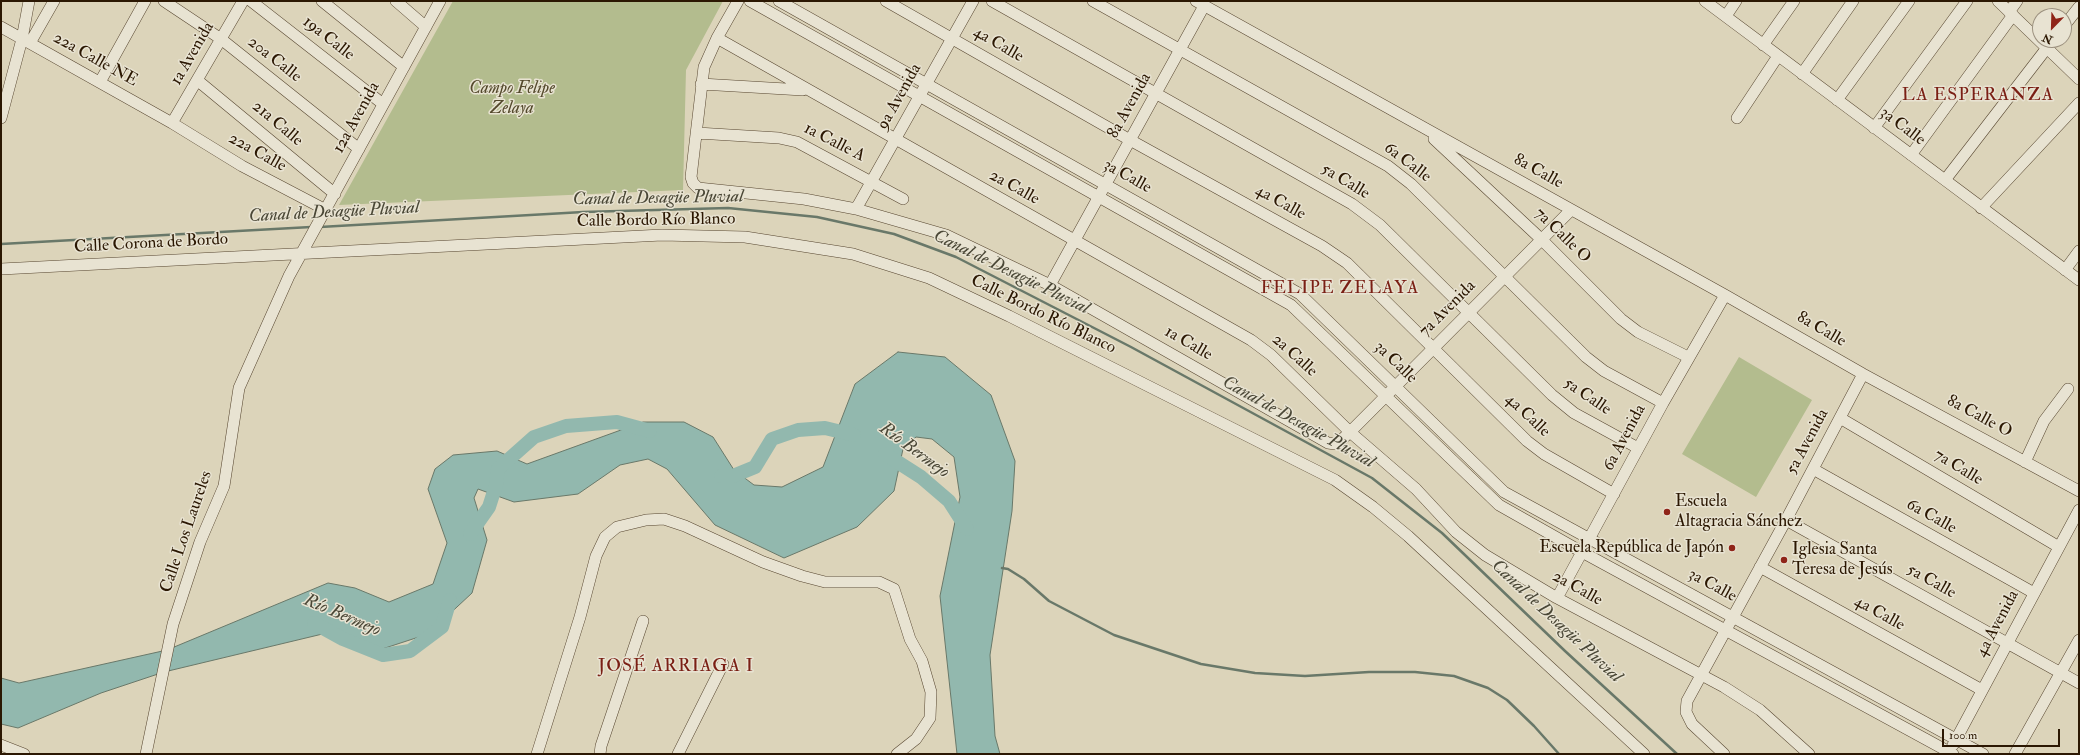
<!DOCTYPE html>
<meta charset="utf-8">
<style>
body{margin:0}
#map{position:relative;width:2080px;height:755px;overflow:hidden;background:#dcd4ba;font-family:"IM FELL Double Pica",serif}
canvas{display:block}
.frame{position:absolute;inset:0;border:2px solid #2b1702;pointer-events:none}
.north{position:absolute;left:2032px;top:8px;width:40px;height:40px;box-sizing:border-box;background:#e8e3d2;border:1px solid #9c917f;border-radius:50%;rotate:203deg;font-size:11px;font-weight:700;line-height:16px;text-align:center;color:#2b1702}
.north::after{content:'';display:block;margin:auto;width:14px;height:18px;background:#8f2418;clip-path:polygon(50% 0,100% 100%,50% 72%,0 100%)}
.scale{position:absolute;left:1942px;top:729px;width:118px;height:18px;box-sizing:border-box;border:2px solid #2b1702;border-top:0;padding-left:5px;font-size:12px;line-height:14px;white-space:nowrap;color:#2b1702;-webkit-text-stroke:3px #e8e3d2;paint-order:stroke}
</style>
<div id="map">
<canvas width="2080" height="755"></canvas>
<div class="frame"></div>
<div class="north">N</div>
<div class="scale">100 m</div>
</div>
<script>
const g = document.querySelector('canvas').getContext('2d');
g.lineJoin = 'round';
function fillPath(path, color) { g.fillStyle = color; g.fill(path, 'evenodd'); }
const shape = rows => new Path2D(rows.map(r => 'M' + r).join(''));
function trace(path, color, width, dash) { g.strokeStyle = color; g.lineWidth = width; g.lineCap = dash ? 'butt' : 'round'; g.setLineDash(dash || []); g.stroke(path); }
function drawText(font, color, halo, rows, align = 'center') {
  g.font = font + ' "IM FELL Double Pica",serif'; g.lineWidth = 3; g.setLineDash([]); g.textBaseline = 'middle'; g.strokeStyle = halo; g.fillStyle = color; for (const [text, x, y, turn = 0] of rows) {
    g.save(); g.translate(x, y); g.rotate((+turn || 0) * Math.PI / 180); g.textAlign = isNaN(turn) ? turn : align; if (halo) g.strokeText(text, 0, 0); g.fillText(text, 0, 0); g.restore();
  }
}
fillPath(shape([
 [453,1,723,1,686,70,683,190,339,205],
 [1739,357,1812,400,1756,497,1682,454]
]), '#b3bc8e');
const water = shape([
 [898,352,945,357,991,395,1015,461,1012,511,990,655,995,736,1000,754,957,754,940,596,960,497,954,457,932,439,916,437,903,449,894,491,857,527,784,558,715,525,667,469,648,459,620,465,578,494,514,502,478,489,474,498,487,540,472,593,428,634,376,651,335,631,164,672,101,693,18,728,1,724,1,678,19,683,167,650,328,583,355,588,389,602,433,584,447,543,428,489,435,469,453,455,497,451,527,464,643,422,684,422,713,437,734,470,754,485,782,487,823,467,855,384,898,352]
]);
fillPath(water, '#92b8ae');
trace(water, '#697869', 1);
trace(shape([
 [320,227,583,212,728,208,817,217,894,234,956,257,1131,347,1372,478,1442,533,1565,651,1677,754],
 [1,244,311,227],
 [1002,568,1008,569,1024,579,1049,601,1114,635,1201,664,1255,673,1305,676,1369,672,1415,672,1454,676,1488,688,1507,700,1534,726,1559,754]
]), '#697869', 2.5);
trace(shape([
 [885,454,921,477,949,501,967,529],
 [721,476,733,476,755,467,772,439,798,430,825,428,854,435],
 [470,534,489,507,496,485,498,469,534,437,566,426,617,422,650,431],
 [314,623,343,639,383,655,410,651,442,627,450,600]
]), '#92b8ae', 14);
const minor = shape([
 [164,1,221,39,359,149],
 [251,1,383,104],
 [322,1,404,67],
 [396,1,426,27],
 [738,1,717,38,704,67,691,177,693,183,698,188,804,199,856,209,946,235,1050,285,1328,443,1335,444,1339,442,1350,432,1571,210],
 [750,1,1291,305,1499,505,1582,552,1953,754],
 [779,1,1300,294,1504,492,1983,754],
 [886,1,1130,140,1322,246,1347,263,1527,441,1544,454,1614,494],
 [992,1,1352,204,1380,225,1552,395,1574,413,1638,448],
 [1093,1,1388,166,1411,184,1586,357,1604,371,1663,403],
 [1196,1,1725,295,1863,374,2079,491],
 [1705,1,2079,280],
 [1998,1,2079,79],
 [2009,12,2017,1],
 [1726,16,1736,1],
 [2064,26,2079,7],
 [1,27,172,123,242,166,326,210],
 [717,38,1251,340,1271,355,1350,432,1416,489,1456,532,1485,555,1557,598,1724,687,1760,710,1809,754],
 [30,43,54,1],
 [1763,45,1794,1],
 [1802,74,1853,1],
 [197,80,335,194],
 [100,82,145,1],
 [701,84,803,90],
 [1837,100,1909,1],
 [1,118,22,39,29,1],
 [1737,118,1778,56],
 [172,123,243,1],
 [1874,128,1967,1],
 [697,133,779,138,797,142,903,199],
 [1434,139,1541,239,1621,319,1638,332,1688,357],
 [1911,155,2013,15],
 [1945,180,2053,40],
 [1981,208,2079,103],
 [856,209,973,1],
 [1,269,662,235,745,237,853,254,929,278,1009,316,1335,480,1373,507,1408,536,1644,754],
 [2065,270,2079,251],
 [1050,285,1204,6],
 [1840,418,2059,547],
 [2025,462,2044,421,2068,389],
 [1813,469,2034,593],
 [1786,520,2079,683],
 [1760,567,1982,690],
 [1557,598,1663,403,1725,295],
 [1,745,24,754],
 [1953,745,2079,510],
 [146,754,173,624,200,542,224,486,239,388,289,276,440,1],
 [537,754,580,617,596,556,605,537,617,527,646,520,664,519,685,526,763,562,802,576,825,582,879,582,894,589,910,639,922,661,931,692,930,718,916,739,897,754],
 [600,754,601,746,643,621],
 [678,754,723,664],
 [1724,754,1692,724,1686,712,1687,701,1786,520,1863,374],
 [2015,754,2079,640]
]);
trace(minor, '#574630', 12);
trace(minor, '#e8e3d2', 11);
for (const [x, y, r, color] of [
 [1667,512,4,"#8f2418"],
 [1732,548,4,"#8f2418"],
 [1784,560,4,"#8f2418"]
]) { const dot = new Path2D(); dot.arc(x, y, r, 0, 2 * Math.PI); g.fillStyle = color; g.fill(dot); trace(dot, '#e8e3d2', 1.5); }
drawText('17px', '#2b1702', '#e8e3d2', [
 ["19a Calle",328,39,38],
 ["4a Calle",998,45,30],
 ["1a Avenida",193,54,-60],
 ["22a Calle NE",95,60,29],
 ["20a Calle",274,60,38],
 ["9a Avenida",900,97,-61],
 ["8a Avenida",1130,106,-61],
 ["12a Avenida",357,118,-61],
 ["21a Calle",277,124,40],
 ["3a Calle",1902,127,37],
 ["1a Calle A",834,143,27],
 ["22a Calle",257,153,29],
 ["6a Calle",1407,163,37],
 ["8a Calle",1538,172,29],
 ["3a Calle",1127,177,29],
 ["5a Calle",1345,182,31],
 ["2a Calle",1014,188,29],
 ["4a Calle",1280,203,29],
 ["Calle Bordo Río Blanco",656,221,-1],
 ["7a Calle O",1562,236,44],
 ["Calle Corona de Bordo",151,244,-3],
 ["7a Avenida",1448,309,-45],
 ["Calle Bordo Río Blanco",1043,315,26],
 ["8a Calle",1821,330,30],
 ["1a Calle",1188,344,30],
 ["2a Calle",1294,356,42],
 ["3a Calle",1395,363,44],
 ["5a Calle",1587,397,34],
 ["4a Calle",1527,416,43],
 ["8a Calle O",1979,417,28],
 ["6a Avenida",1625,438,-62],
 ["5a Avenida",1808,442,-62],
 ["7a Calle",1958,468,31],
 ["6a Calle",1931,517,29],
 ["Calle Los Laureles",187,532,-71],
 ["5a Calle",1931,582,29],
 ["3a Calle",1712,586,28],
 ["2a Calle",1577,589,29],
 ["4a Calle",1879,614,29],
 ["4a Avenida",1998,624,-62]
]);
drawText('italic 17px', '#54492c', '#e8e3d2', [
 ["Campo Felipe",512,89],
 ["Zelaya",512,109]
]);
drawText('17px', '#2b1702', '#e8e3d2', [
 ["Escuela",1675,502],
 ["Altagracia Sánchez",1675,522],
 ["Escuela República de Japón",1724,548,"right"],
 ["Iglesia Santa",1792,550],
 ["Teresa de Jesús",1792,570]
], 'left');
g.letterSpacing = '1px';
drawText('18px', '#7a1f14', '#e8e3d2', [
 ["LA ESPERANZA",1978,96],
 ["FELIPE ZELAYA",1340,289],
 ["JOSÉ ARRIAGA I",676,667]
]);
g.letterSpacing = '0px';
drawText('italic 18px', '#4a4736', '#e8e3d2', [
 ["Canal de Desagüe Pluvial",658,199,-1],
 ["Canal de Desagüe Pluvial",334,213,-3],
 ["Canal de Desagüe Pluvial",1011,273,26],
 ["Canal de Desagüe Pluvial",1298,423,29],
 ["Río Bermejo",914,451,36],
 ["Río Bermejo",342,616,23],
 ["Canal de Desagüe Pluvial",1556,622,43]
]);
</script>
